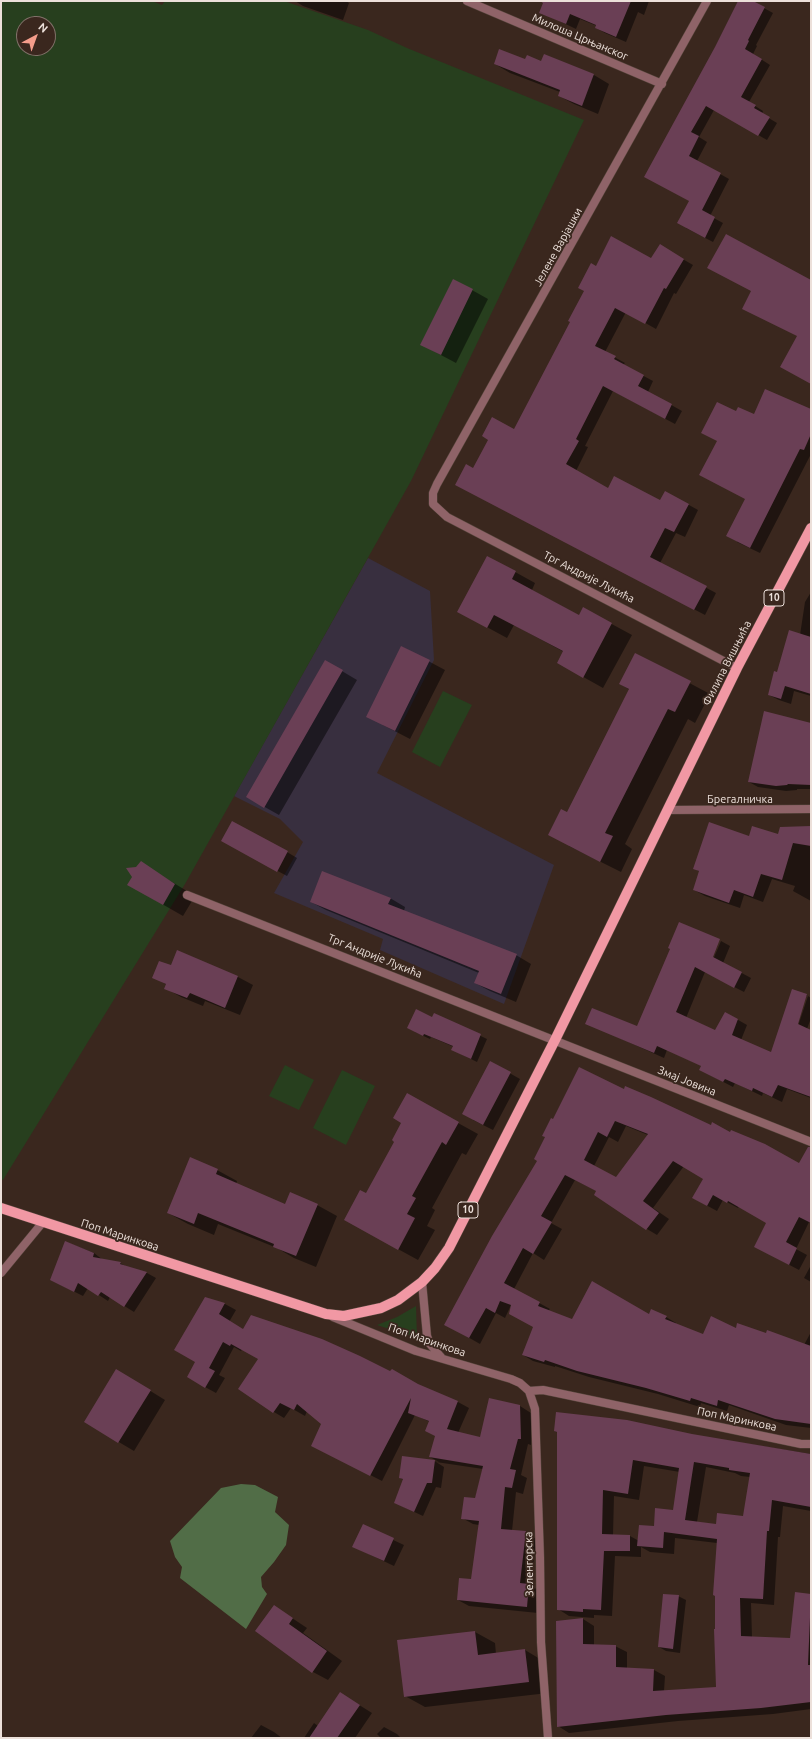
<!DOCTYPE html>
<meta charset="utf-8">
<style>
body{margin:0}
#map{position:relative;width:812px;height:1739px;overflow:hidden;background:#3a271e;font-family:Ubuntu,sans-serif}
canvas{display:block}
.frame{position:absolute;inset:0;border:2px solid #ece0da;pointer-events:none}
.north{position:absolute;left:16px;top:16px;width:40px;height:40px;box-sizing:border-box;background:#3a271e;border:1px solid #817169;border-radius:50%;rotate:41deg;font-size:11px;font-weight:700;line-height:16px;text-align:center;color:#ece0da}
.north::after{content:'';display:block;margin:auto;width:14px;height:18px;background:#f49d8b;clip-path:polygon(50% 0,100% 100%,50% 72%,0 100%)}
</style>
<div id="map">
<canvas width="812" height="1739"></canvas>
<div class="frame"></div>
<div class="north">N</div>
</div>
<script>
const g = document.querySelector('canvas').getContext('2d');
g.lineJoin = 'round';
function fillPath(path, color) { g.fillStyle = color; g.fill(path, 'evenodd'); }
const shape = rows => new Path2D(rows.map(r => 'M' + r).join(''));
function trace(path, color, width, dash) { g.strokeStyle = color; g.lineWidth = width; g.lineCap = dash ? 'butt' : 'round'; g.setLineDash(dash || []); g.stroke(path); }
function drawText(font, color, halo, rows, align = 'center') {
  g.font = font + ' Ubuntu,sans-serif'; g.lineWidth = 3.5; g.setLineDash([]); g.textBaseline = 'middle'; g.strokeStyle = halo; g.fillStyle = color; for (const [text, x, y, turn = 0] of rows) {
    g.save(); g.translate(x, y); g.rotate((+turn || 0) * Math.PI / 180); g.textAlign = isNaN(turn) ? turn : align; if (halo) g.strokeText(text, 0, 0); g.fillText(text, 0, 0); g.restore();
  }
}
fillPath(shape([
 [368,558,430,591,434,660,377,773,554,865,504,1004,380,950,383,939,274,893,303,842,280,819,234,796]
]), '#382f3f');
fillPath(shape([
 [1,1,152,1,162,5,165,1,284,1,368,30,407,48,584,120,411,481,185,884,3,1180,1,1179],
 [24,24,48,24,48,48,24,48],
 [443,691,472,705,440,767,412,752],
 [285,1065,314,1080,299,1110,269,1096],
 [342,1070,375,1086,346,1145,313,1128],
 [416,1306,417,1338,377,1325,397,1317]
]), '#273f1e');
fillPath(shape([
 [241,1484,255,1485,278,1497,275,1512,289,1525,286,1545,274,1562,261,1577,262,1587,267,1594,246,1629,180,1578,182,1567,175,1557,170,1541,221,1488]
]), '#516d47');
fillPath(shape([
 [295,1,346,1,349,3,343,20,303,6],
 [560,1,649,1,644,15,638,12,626,42,605,33,596,28,597,26,580,19,576,29,553,18],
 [739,1,751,1,773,13,756,45,757,46,753,54,770,65,749,102,763,111,762,114,777,123,767,140,714,110,699,137,707,142,697,161,729,179,710,216,723,223,713,242,686,228,690,201,654,181,715,48],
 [544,56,594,75,609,84,598,114,574,104,559,96,560,92,510,73,495,64,526,61,542,62],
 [660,246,693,265,676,294,674,293,656,329,626,312,605,352,625,363,623,365,653,381,648,392,682,411,675,424,613,391,585,446,588,447,576,471,608,489,661,501,689,505,698,510,685,537,676,533,660,563,716,593,705,615,466,490,474,470,514,430,572,322,596,267,652,259],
 [454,280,488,299,456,363,422,345],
 [811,411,811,454,760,553,737,542,746,499,718,441,737,412,755,415],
 [488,557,535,583,532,590,580,616,584,609,632,635,603,688,578,674,564,652,514,625,507,638,459,612],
 [811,592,811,696,794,691,791,704,779,700,769,695,778,673,800,635,805,602],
 [402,647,445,670,410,739,383,725],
 [635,654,710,694,695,723,688,719,625,844,632,849,621,872,569,846,567,814,630,690,620,684],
 [325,661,357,680,279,815,247,797],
 [811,725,811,789,797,789,797,790,786,791,758,787,749,782],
 [811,826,811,901,793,891,795,886,772,879,763,902,744,895,740,908,705,896,694,890,700,872,694,868,749,838,778,835],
 [233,847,287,852,297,858,287,876],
 [141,863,195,896,183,916,148,896,133,877,136,868],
 [390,898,405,907,404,911,516,955,531,964,516,1002,490,991,475,983,479,973,326,910,311,902],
 [721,941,730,946,723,963,751,978,744,992,705,972,686,1018,716,1032,726,1013,747,1025,741,1040,772,1054,792,991,808,996,806,996,795,1028,797,1029,808,996,811,998,811,1018,807,1029,811,1031,811,1098,787,1089,782,1102,763,1093,762,1096,735,1083,733,1087,710,1075,702,1066,667,1050,664,1058,586,1023,637,1028,672,949,712,962],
 [178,951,238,977,253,985,240,1015,205,1001,203,1006,181,997,165,988,167,985,154,977,172,967],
 [435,1014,487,1039,477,1062,459,1053,454,1047,431,1037,430,1039,415,1032,433,1019],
 [490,1062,520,1079,493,1130,473,1120],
 [624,1090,730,1133,800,1164,811,1165,811,1223,809,1222,796,1249,807,1255,799,1270,765,1252,768,1223,739,1206,738,1208,723,1200,717,1211,693,1198,704,1178,684,1166,653,1208,669,1219,657,1235,647,1229,597,1191,575,1180,551,1223,562,1229,544,1260,533,1253,514,1289,550,1309,548,1311,572,1320,649,1315,666,1317,676,1323,676,1324,703,1336,736,1329,804,1345,811,1332,811,1428,786,1425,729,1405,727,1411,701,1403,700,1407,658,1394,589,1377,555,1366,555,1367,533,1361,523,1355,534,1327,511,1305,505,1318,496,1313,480,1344,445,1324,538,1160,553,1120],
 [626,1126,648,1135,616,1178,594,1166,609,1137,618,1142],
 [458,1123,478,1134,466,1155,462,1153,432,1208,435,1210,427,1226,435,1230,418,1260,365,1231,366,1195,396,1141],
 [217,1170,237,1181,236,1184,286,1205,317,1205,337,1216,316,1267,294,1258,277,1248,218,1224,214,1235,188,1224,168,1213],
 [66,1242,94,1253,103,1260,120,1263,127,1267,147,1273,156,1278,134,1312,110,1297,108,1301,88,1288,83,1296,61,1285],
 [810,1267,811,1267,811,1282,804,1278],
 [206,1298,225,1304,236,1310,229,1322,244,1330,418,1385,458,1402,469,1408,458,1433,481,1438,490,1399,520,1406,531,1413,531,1445,528,1444,521,1475,527,1478,523,1494,516,1492,512,1531,526,1532,536,1539,531,1586,540,1591,538,1613,469,1606,458,1600,472,1580,479,1525,473,1524,462,1518,475,1499,483,1469,436,1462,444,1467,441,1488,436,1487,423,1516,395,1503,404,1480,400,1478,403,1457,439,1462,430,1457,436,1436,430,1422,415,1415,382,1481,323,1451,322,1424,307,1411,305,1416,291,1408,284,1418,274,1412,259,1359,242,1349,241,1351,234,1347,219,1375,225,1378,216,1393,205,1387,196,1361],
 [131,1379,165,1400,134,1451,85,1422],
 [555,1431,692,1435,811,1454,811,1511,783,1506,780,1537,778,1537,774,1605,751,1603,752,1637,791,1639,796,1593,811,1595,811,1709,773,1714,678,1721,569,1733,558,1726,583,1619,594,1626,594,1645,615,1646,627,1652,627,1668,654,1670,665,1676,664,1691,717,1688,717,1543,675,1538,674,1554,650,1552,641,1547,641,1557,615,1556,612,1616,594,1615,594,1618,569,1616,558,1609,558,1433],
 [644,1466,680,1472,674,1511,639,1541,630,1536,613,1535,614,1496,639,1500],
 [706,1467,735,1473,741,1476,750,1477,744,1517,717,1525,697,1522],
 [363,1526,404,1545,394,1566,354,1547],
 [678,1596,686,1600,680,1653,666,1651,659,1647],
 [274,1606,307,1628,303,1633,342,1661,328,1680,313,1672],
 [475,1632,495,1643,496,1654,525,1650,545,1662,548,1693,425,1707,405,1696],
 [340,1693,372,1713,355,1738,304,1738,314,1723,318,1726],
 [261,1725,274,1732,282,1738,251,1738],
 [384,1727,397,1734,401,1738,381,1738,377,1734]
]), '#0007');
fillPath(shape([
 [540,1,631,1,616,37,595,28,596,25,570,14,566,24,539,13,543,3],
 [738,1,753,1,765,7,748,40,749,41,745,49,762,59,741,97,756,105,754,108,770,117,758,136,706,106,691,132,699,136,689,156,721,173,702,210,715,217,705,238,677,223,689,201,644,177,715,47],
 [499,49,525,59,527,55,541,61,544,54,594,74,582,106,558,96,560,90,494,64],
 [726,234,811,280,811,384,780,367,797,336,742,309,751,291,707,268],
 [611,236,651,258,660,244,684,259,666,289,664,288,645,324,615,308,595,346,616,356,614,359,644,375,638,386,672,404,665,419,603,386,576,439,579,441,566,464,608,488,614,476,660,500,665,491,689,504,674,532,665,528,650,557,707,586,694,610,455,485,466,464,473,468,488,440,482,436,492,417,514,429,570,322,568,321,584,291,578,288,591,263,596,266],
 [453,279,473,289,441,355,420,345],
 [765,389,811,409,811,434,804,450,800,449,750,548,726,536,745,499,699,475,717,441,701,433,717,402,736,411,738,407,754,414],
 [487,556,516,571,512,579,579,615,583,607,612,623,583,678,557,663,563,651,494,615,487,628,457,612],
 [789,630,811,637,811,694,785,686,781,699,768,695,774,671,777,672],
 [401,646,430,660,395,731,366,717],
 [635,653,691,681,675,712,668,709,605,833,613,836,600,862,548,835,561,809,567,812,629,689,619,684],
 [325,660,343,670,264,808,246,797],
 [764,711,811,723,811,785,788,784,787,785,776,786,748,782],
 [232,821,288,851,277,872,221,841],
 [709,822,749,836,752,826,778,834,780,827,811,826,811,846,793,843,782,880,761,874,753,897,734,890,729,903,693,890,699,871,693,869],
 [141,861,175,884,163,905,127,885,132,877,126,868,136,867],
 [322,871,391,898,388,904,517,954,501,994,474,983,479,971,310,902],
 [679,922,720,939,713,957,742,972,734,988,695,967,676,1012,715,1030,725,1012,738,1019,732,1035,771,1052,792,989,807,994,798,1024,811,1030,811,1097,778,1085,772,1097,753,1088,752,1091,725,1079,723,1082,699,1070,701,1066,657,1046,654,1053,585,1024,592,1008,637,1026,670,949,668,948],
 [177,950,238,976,225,1008,190,993,187,998,164,989,166,984,152,978,159,961,171,965],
 [416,1009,432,1017,434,1013,481,1034,471,1059,451,1050,453,1046,424,1034,423,1036,407,1028],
 [490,1061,511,1072,483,1125,462,1114],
 [579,1067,624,1089,625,1086,651,1097,711,1125,712,1122,730,1132,731,1130,765,1144,799,1163,808,1147,811,1147,811,1223,799,1217,786,1242,797,1248,789,1265,754,1247,766,1223,728,1201,727,1203,713,1195,707,1206,692,1198,703,1179,673,1161,643,1201,659,1213,646,1230,594,1195,596,1191,565,1175,541,1216,552,1222,533,1254,523,1248,504,1283,540,1302,538,1306,572,1319,592,1281,649,1314,651,1309,667,1316,665,1319,703,1334,711,1316,736,1328,737,1323,766,1333,767,1330,811,1346,811,1424,775,1419,718,1400,717,1406,691,1398,690,1401,646,1388,577,1371,545,1360,544,1362,522,1355,533,1327,509,1314,511,1305,500,1301,495,1313,486,1308,469,1338,444,1325,492,1236,537,1161,534,1159,545,1137,542,1136,551,1118,553,1119],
 [615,1121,648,1134,616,1177,584,1160,598,1132,607,1137],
 [407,1093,459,1122,446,1145,442,1142,412,1196,416,1198,407,1214,415,1218,398,1250,344,1220,360,1190,366,1193,394,1142,392,1140,401,1123,393,1118],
 [190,1157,218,1169,216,1174,285,1204,290,1192,318,1204,296,1256,273,1247,274,1244,198,1213,194,1224,167,1213],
 [65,1241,94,1253,93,1257,121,1262,120,1264,147,1272,124,1307,101,1292,98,1296,78,1283,74,1292,50,1280],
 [205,1297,225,1303,219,1314,243,1329,251,1315,322,1339,360,1356,390,1371,392,1369,418,1384,458,1401,447,1429,480,1437,489,1398,520,1405,521,1439,518,1439,510,1469,516,1470,512,1488,505,1487,501,1529,526,1531,520,1583,529,1584,527,1607,457,1600,459,1578,471,1579,479,1521,461,1519,464,1497,475,1498,483,1466,429,1457,435,1436,425,1431,429,1421,408,1413,411,1398,370,1476,311,1446,321,1424,297,1404,294,1410,280,1403,273,1413,238,1389,258,1359,231,1344,230,1346,223,1342,209,1368,215,1371,205,1388,187,1377,195,1362,174,1350],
 [116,1369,151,1390,118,1443,84,1422],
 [556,1412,627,1420,692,1434,811,1454,811,1507,772,1500,769,1531,767,1531,763,1599,740,1598,741,1636,790,1638,795,1592,811,1594,808,1665,811,1665,811,1702,761,1708,666,1715,557,1727,556,1621,583,1618,583,1644,616,1645,616,1667,654,1669,653,1691,716,1687,714,1629,715,1629,715,1596,713,1595,717,1539,664,1532,663,1548,637,1546,639,1525,654,1526,655,1508,673,1510,679,1468,633,1460,628,1494,603,1490,602,1534,630,1535,630,1551,604,1551,601,1610,583,1609,583,1612,557,1610,557,1432,554,1431],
 [694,1462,729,1468,729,1470,750,1473,743,1516,717,1513,716,1524,685,1520],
 [402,1456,435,1460,432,1483,427,1483,414,1512,394,1503,403,1479,399,1478],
 [363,1524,394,1538,384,1561,352,1547],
 [663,1594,679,1595,673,1649,658,1647],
 [274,1605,293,1618,289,1624,327,1651,312,1673,255,1631],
 [475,1631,478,1655,525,1649,529,1682,404,1697,397,1640],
 [340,1692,360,1705,337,1738,309,1738]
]), '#6a3f55');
const minor = shape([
 [467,1,662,84],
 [707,1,437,484,433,493,433,504,447,517,737,668],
 [669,810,811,809],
 [187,895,811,1142],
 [1,1273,43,1222],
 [422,1282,427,1336,430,1344,441,1357],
 [333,1317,416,1351,511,1379,520,1383,529,1391,535,1409,540,1558,541,1642,548,1738],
 [529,1391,543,1390,801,1444,811,1444]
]);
const primary = shape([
 [1,1208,326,1314,344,1316,381,1308,398,1300,422,1282,435,1268,449,1248,555,1040,737,668,811,528]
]);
trace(minor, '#56453c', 9);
trace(primary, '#56453c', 11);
trace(minor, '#8f6368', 8);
trace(primary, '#f198a4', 10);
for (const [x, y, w] of [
 [774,598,20],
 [468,1210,20]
]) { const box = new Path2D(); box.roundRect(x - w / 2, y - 8, w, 16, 3); g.fillStyle = '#3a271e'; g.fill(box); trace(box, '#ece0da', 1); }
drawText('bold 10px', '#ece0da', null, [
 ["10",774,598],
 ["10",468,1210]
]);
drawText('11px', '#ece0da', '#3a271e', [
 ["Милоша Црњанског",580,37,23],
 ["Јелене Варјашки",558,247,-61],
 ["Трг Андрије Лукића",589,577,27],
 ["Филипа Вишњића",727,663,-63],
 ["Брегалничка",740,799],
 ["Трг Андрије Лукића",375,956,22],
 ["Змај Јовина",687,1081,22],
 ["Поп Маринкова",120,1235,18],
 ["Поп Маринкова",427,1340,19],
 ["Поп Маринкова",737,1419,12],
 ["Зеленгорска",529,1564,-91]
]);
</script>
